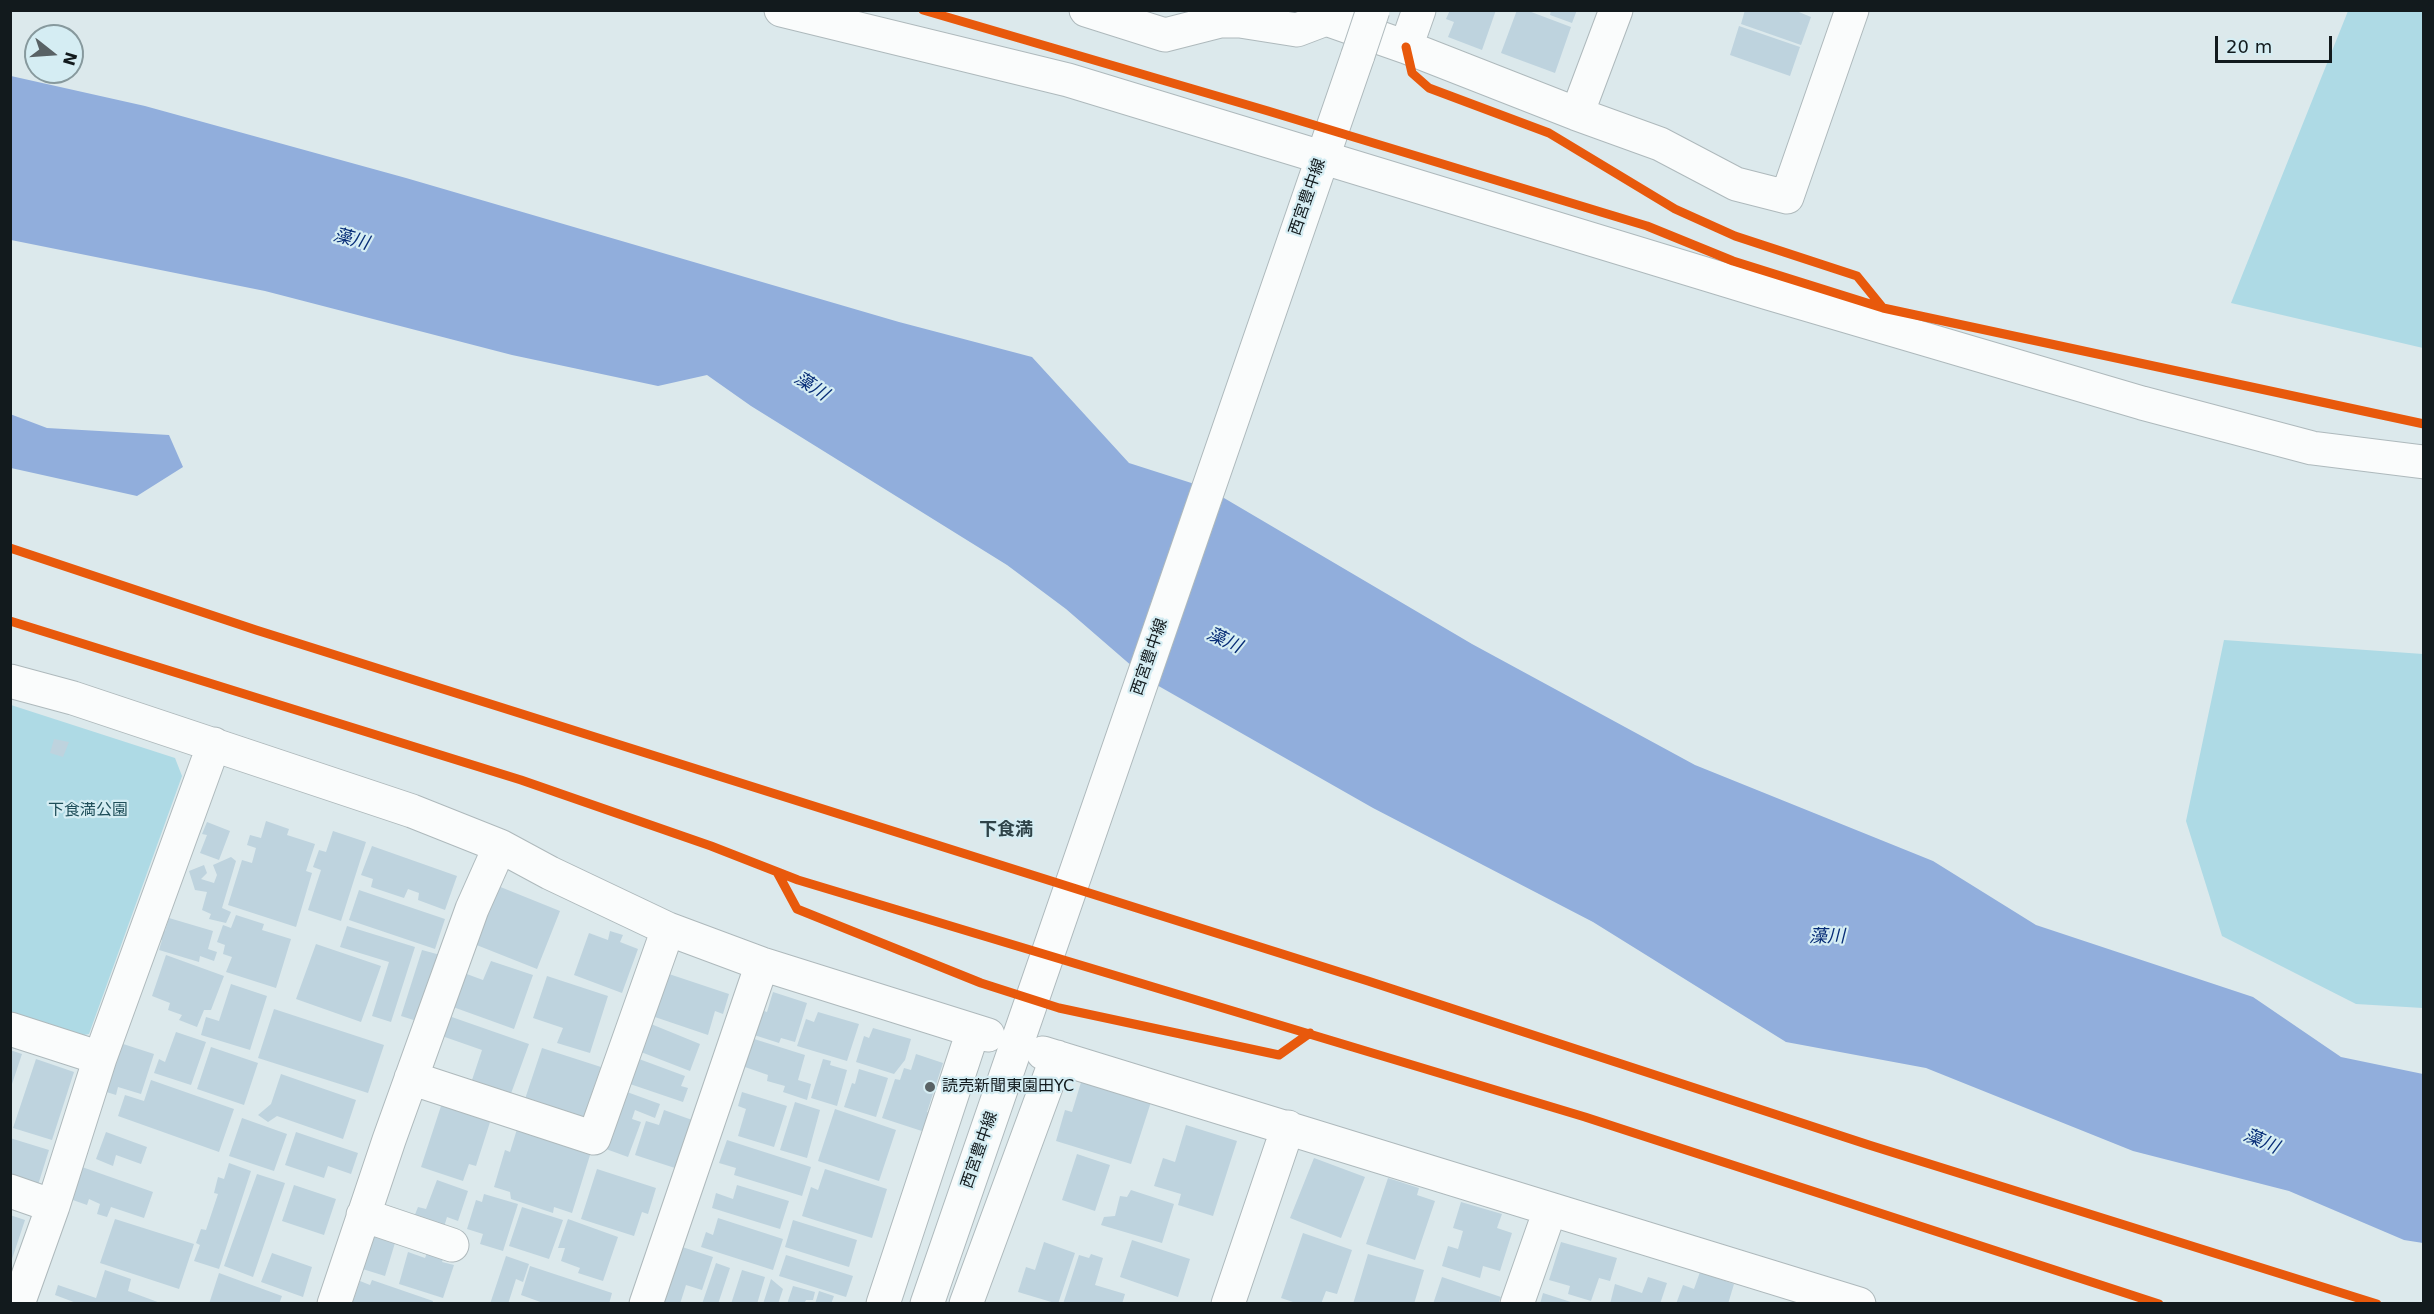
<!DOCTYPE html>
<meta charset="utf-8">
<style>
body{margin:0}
#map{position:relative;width:2434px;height:1314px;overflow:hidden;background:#dce9ec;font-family:"DejaVu Sans",sans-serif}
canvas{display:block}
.frame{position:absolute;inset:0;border:12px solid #121a1d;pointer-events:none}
.north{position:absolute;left:24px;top:24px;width:60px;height:60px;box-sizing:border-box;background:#d5edf3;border:2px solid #87999d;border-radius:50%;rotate:107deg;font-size:16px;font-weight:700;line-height:24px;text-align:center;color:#121a1d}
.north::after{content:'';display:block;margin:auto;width:21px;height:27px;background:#596265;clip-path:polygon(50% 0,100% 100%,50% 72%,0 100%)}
.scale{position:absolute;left:2215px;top:36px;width:117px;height:27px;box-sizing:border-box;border:3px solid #121a1d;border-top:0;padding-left:8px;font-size:18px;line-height:21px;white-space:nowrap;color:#121a1d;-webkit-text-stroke:4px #d5edf3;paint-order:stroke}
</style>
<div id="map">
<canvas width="2434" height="1314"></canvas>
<div class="frame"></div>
<div class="north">N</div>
<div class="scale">20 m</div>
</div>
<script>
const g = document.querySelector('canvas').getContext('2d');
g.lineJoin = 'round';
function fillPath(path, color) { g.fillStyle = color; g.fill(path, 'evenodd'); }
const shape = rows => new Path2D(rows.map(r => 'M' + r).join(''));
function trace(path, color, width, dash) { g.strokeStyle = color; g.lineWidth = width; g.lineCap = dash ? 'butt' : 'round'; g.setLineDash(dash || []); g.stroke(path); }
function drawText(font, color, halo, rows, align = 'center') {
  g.font = font + ' "DejaVu Sans","Noto Sans JP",sans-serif'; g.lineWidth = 4.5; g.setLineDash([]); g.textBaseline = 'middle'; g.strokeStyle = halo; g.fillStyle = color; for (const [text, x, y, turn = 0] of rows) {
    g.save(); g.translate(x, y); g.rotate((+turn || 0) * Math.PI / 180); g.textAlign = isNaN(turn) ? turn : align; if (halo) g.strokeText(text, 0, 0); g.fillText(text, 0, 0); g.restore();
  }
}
fillPath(shape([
 [2348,11,2423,11,2423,348,2231,303],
 [2224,640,2423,654,2423,1008,2356,1004,2222,936,2186,821],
 [11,705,175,758,182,776,89,1034,74,1037,11,1015]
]), '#aedae5');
fillPath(shape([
 [11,76,145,106,406,178,899,322,1032,357,1129,463,1207,488,1472,644,1695,765,1933,861,2036,925,2253,997,2341,1057,2423,1074,2423,1243,2404,1240,2289,1191,2133,1151,1926,1068,1786,1042,1593,922,1373,808,1148,680,1066,609,1007,565,751,406,707,375,658,386,512,355,265,291,11,240],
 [10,414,47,428,169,435,183,467,137,496,11,468]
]), '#91aedc');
fillPath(shape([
 [1450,10,1496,10,1482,50,1448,37,1454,22,1446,19],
 [1517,10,1526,10,1571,27,1555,73,1501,53],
 [1551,10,1577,10,1572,23,1550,15],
 [1745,10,1794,10,1811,17,1801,45,1741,24],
 [1739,26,1800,47,1790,76,1730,55],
 [54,739,69,742,63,757,50,753],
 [266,821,289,829,287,835,315,844,306,871,312,873,296,927,228,905,242,860,252,863,256,848,247,845,250,835,261,838],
 [207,822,230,831,219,860,200,853,207,835,202,834],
 [333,831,366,842,341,921,308,910,321,870,313,867,319,850,326,852],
 [372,846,457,876,445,910,418,900,419,893,408,889,404,898,371,887,373,879,361,875],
 [231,857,236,861,222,908,231,912,226,923,209,919,211,914,202,910,207,892,195,890,189,871,204,865,207,873,201,879,214,883,217,875,213,865],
 [498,886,560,911,537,969,474,944],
 [359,890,445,919,435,949,349,920],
 [236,915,264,924,262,930,291,939,276,988,226,972,232,957,223,954,225,945,217,942,223,925,231,928],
 [169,918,213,931,208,949,217,952,214,961,200,956,199,962,159,950,162,940,151,942,153,933,165,931],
 [347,926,415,947,391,1022,372,1016,389,962,340,947],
 [610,931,623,935,620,942,638,949,622,993,574,975,589,933,608,940],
 [316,944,381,966,361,1022,296,999],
 [422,950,444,956,423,1023,401,1016],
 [166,955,224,976,211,1010,204,1010,197,1027,179,1020,182,1015,168,1010,170,1003,152,996],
 [491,961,533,975,514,1029,453,1007,464,973,483,980],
 [660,971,729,994,723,1014,715,1011,708,1035,646,1014],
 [547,976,608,996,590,1053,557,1043,563,1028,533,1018],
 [231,984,267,996,250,1050,201,1035,206,1017,219,1021],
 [773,992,807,1003,795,1042,781,1038,779,1043,751,1034,758,1009,767,1012],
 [274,1009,384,1045,368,1093,258,1058],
 [818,1012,859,1024,847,1061,797,1046,806,1019,814,1022],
 [446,1015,529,1044,509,1099,470,1086,482,1050,439,1035],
 [651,1024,700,1044,690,1071,641,1052],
 [873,1028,911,1039,905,1060,894,1074,856,1062,864,1036,869,1038],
 [176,1032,206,1042,191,1085,154,1073,159,1059,165,1062],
 [751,1038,805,1055,798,1080,811,1084,807,1100,783,1092,785,1086,767,1081,768,1075,742,1066],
 [117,1042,154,1054,141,1094,118,1087,116,1095,100,1090],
 [211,1047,258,1063,244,1105,197,1089],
 [542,1048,601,1067,581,1125,525,1099],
 [10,1050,22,1054,11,1087,10,1087],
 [916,1054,943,1063,927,1112,940,1116,934,1135,882,1118,895,1079,900,1080,904,1068,911,1070],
 [36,1059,74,1072,52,1140,13,1128],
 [639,1059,685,1076,681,1086,688,1088,683,1102,630,1084],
 [823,1059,831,1061,830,1065,847,1070,837,1106,811,1098],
 [859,1069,888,1078,876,1117,844,1107,852,1083,855,1084],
 [281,1074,356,1100,343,1139,277,1116,268,1122,258,1115,271,1104],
 [1082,1079,1151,1102,1131,1164,1056,1141,1065,1110,1072,1112],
 [151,1080,234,1109,219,1152,118,1116,125,1095,144,1101],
 [627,1092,660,1104,655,1118,635,1110,632,1119,641,1122,628,1157,606,1149],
 [742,1092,787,1106,774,1147,738,1136,746,1109,738,1106],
 [795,1102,820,1110,807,1158,780,1150],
 [442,1103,491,1119,476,1166,469,1164,463,1181,421,1167],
 [835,1109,896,1130,879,1181,818,1161],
 [664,1110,695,1121,678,1169,635,1155,646,1121,659,1125],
 [242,1118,287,1134,274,1171,229,1156],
 [1186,1125,1237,1141,1213,1216,1178,1205,1181,1194,1154,1186,1163,1158,1175,1162],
 [517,1129,591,1152,572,1213,554,1207,553,1213,511,1199,510,1192,494,1187,505,1150,510,1152],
 [106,1132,147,1147,141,1164,116,1155,113,1166,96,1159],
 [296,1132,358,1153,351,1174,328,1166,324,1178,285,1165],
 [10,1138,49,1150,38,1185,10,1176],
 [727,1140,811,1167,802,1196,734,1175,736,1168,719,1163],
 [1077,1154,1110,1165,1095,1211,1062,1200],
 [1314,1158,1365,1177,1341,1238,1290,1218],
 [229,1163,251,1171,219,1269,194,1261,200,1245,196,1243,201,1229,206,1230,218,1194,214,1193,218,1177,224,1179],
 [82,1167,153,1192,144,1218,111,1207,107,1217,97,1214,100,1204,89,1199,87,1205,70,1199],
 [597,1169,656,1188,648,1214,642,1212,634,1236,581,1219],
 [825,1169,887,1189,872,1238,802,1216,811,1187,818,1190],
 [257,1174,285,1183,253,1277,224,1266],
 [1388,1178,1419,1188,1417,1195,1435,1201,1415,1260,1366,1244],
 [437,1180,468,1191,458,1221,447,1217,444,1227,414,1217,418,1207,426,1209],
 [294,1185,336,1199,324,1235,282,1221],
 [737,1185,789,1201,780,1229,712,1208,716,1193,733,1199],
 [1131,1190,1174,1204,1162,1243,1101,1225,1104,1217,1115,1216,1120,1196,1127,1197],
 [484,1194,518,1204,503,1251,480,1244,483,1234,467,1229,476,1200,482,1202],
 [1461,1202,1502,1214,1497,1228,1512,1233,1500,1271,1483,1266,1480,1278,1442,1266,1448,1246,1458,1249,1463,1231,1453,1228],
 [522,1207,563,1220,549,1259,509,1246],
 [10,1215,25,1220,11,1262,10,1262],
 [718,1218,783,1239,773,1270,701,1247,706,1232,713,1235],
 [115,1219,194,1244,179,1289,100,1263],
 [568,1219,618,1237,603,1281,578,1273,580,1268,561,1261,565,1248,558,1248],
 [793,1220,857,1240,849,1267,785,1247],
 [364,1233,398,1233,385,1276,353,1266],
 [1303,1233,1352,1250,1337,1294,1326,1291,1321,1304,1299,1304,1281,1298],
 [1132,1240,1190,1259,1178,1297,1120,1277],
 [1044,1242,1075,1253,1058,1304,1018,1292,1026,1267,1035,1270],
 [1561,1242,1617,1258,1610,1281,1599,1278,1591,1301,1568,1294,1570,1286,1549,1280],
 [676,1245,713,1257,702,1290,686,1285,680,1304,670,1304,663,1301],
 [428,1251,444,1256,442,1262,454,1265,443,1298,399,1284,408,1252,425,1258],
 [272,1253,312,1267,303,1297,261,1282],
 [1091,1254,1103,1258,1095,1285,1125,1294,1122,1304,1063,1304,1079,1255,1089,1258],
 [1368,1254,1424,1270,1414,1304,1353,1304],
 [786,1255,853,1276,846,1297,779,1276],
 [506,1256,529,1264,523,1282,516,1279,508,1304,490,1304],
 [716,1263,730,1268,718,1304,702,1304],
 [530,1266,612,1293,609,1304,546,1304,521,1295],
 [105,1270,131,1279,128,1291,163,1304,79,1304,55,1295,58,1285,96,1298],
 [742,1270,765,1277,757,1304,731,1304],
 [1700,1272,1734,1284,1728,1304,1676,1304,1683,1285,1694,1289],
 [219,1273,282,1296,279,1304,209,1304],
 [1442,1277,1501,1297,1498,1304,1433,1304],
 [1648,1277,1667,1283,1660,1304,1610,1304,1615,1284,1642,1293],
 [771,1279,783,1289,778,1304,763,1304],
 [372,1280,433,1301,432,1304,352,1304,360,1281,370,1285],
 [793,1286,815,1292,813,1300,806,1300,804,1304,787,1304],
 [819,1291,834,1296,831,1304,815,1304],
 [1543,1293,1574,1303,1574,1304,1540,1304]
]), '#bed3de');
const minor = shape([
 [1086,10,1165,35,1220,21,1240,21,1297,30,1326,19,1406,47,1577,114,1660,144,1736,184,1787,197,1852,10],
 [1406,47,1419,10],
 [1577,114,1616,10],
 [10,681,73,698,412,811,500,846,550,873,668,929,762,964,988,1035],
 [10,1029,100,1058],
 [1043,1053,1859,1304],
 [411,1078,594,1138,668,929],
 [10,1191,53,1206],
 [363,1215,452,1245],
 [18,1304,53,1206,100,1058,214,744],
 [334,1304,389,1140,472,909,500,846],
 [646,1304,762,964],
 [883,1304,973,1031],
 [966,1304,1057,1057],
 [1228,1304,1288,1127],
 [1517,1304,1550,1210]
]);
const tertiary = shape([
 [781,10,1068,80,1768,293,2142,403,2312,448,2424,462]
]);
const secondary = shape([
 [927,1304,1358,55]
]);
trace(minor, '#aeb9bc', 35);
trace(tertiary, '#aeb9bc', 35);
trace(secondary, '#aeb9bc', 35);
trace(minor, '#fafcfc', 33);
trace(tertiary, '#fafcfc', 33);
trace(secondary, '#fafcfc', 33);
const secondaryBridge = shape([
 [1358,55,1373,10]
]);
trace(secondaryBridge, '#aeb9bc', 35, []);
trace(secondaryBridge, '#fafcfc', 33);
trace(shape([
 [923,10,1268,111,1647,226,1733,261,1883,308,2424,424],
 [1406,47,1412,73,1429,88,1549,133,1675,209,1735,236,1857,276,1883,308],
 [10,548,256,630,1368,981,1869,1145,2377,1304],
 [10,621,521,780,711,846,798,880,1585,1117,2159,1304],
 [777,872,797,909,981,983,1059,1008,1279,1055,1310,1033]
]), '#e8590c', 9);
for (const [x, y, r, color] of [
 [930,1087,6,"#596265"]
]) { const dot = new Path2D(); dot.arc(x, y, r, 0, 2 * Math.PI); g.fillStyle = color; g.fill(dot); trace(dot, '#d5edf3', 2); }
drawText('16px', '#121a1d', '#d5edf3', [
 ["西宮豊中線",1308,197,-71],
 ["西宮豊中線",1150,657,-71],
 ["西宮豊中線",980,1150,-71]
]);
drawText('16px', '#1f4e59', '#d5edf3', [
 ["下食満公園",88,811]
]);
drawText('16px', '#121a1d', '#d5edf3', [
 ["読売新聞東園田YC",942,1087]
], 'left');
drawText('italic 18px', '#072d77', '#d5edf3', [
 ["藻川",351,240,15],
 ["藻川",811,387,33],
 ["藻川",1224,641,25],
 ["藻川",1827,937],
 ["藻川",2261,1142,23]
]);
drawText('bold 18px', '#2f4348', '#d5edf3', [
 ["下食満",1006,830]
]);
</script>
